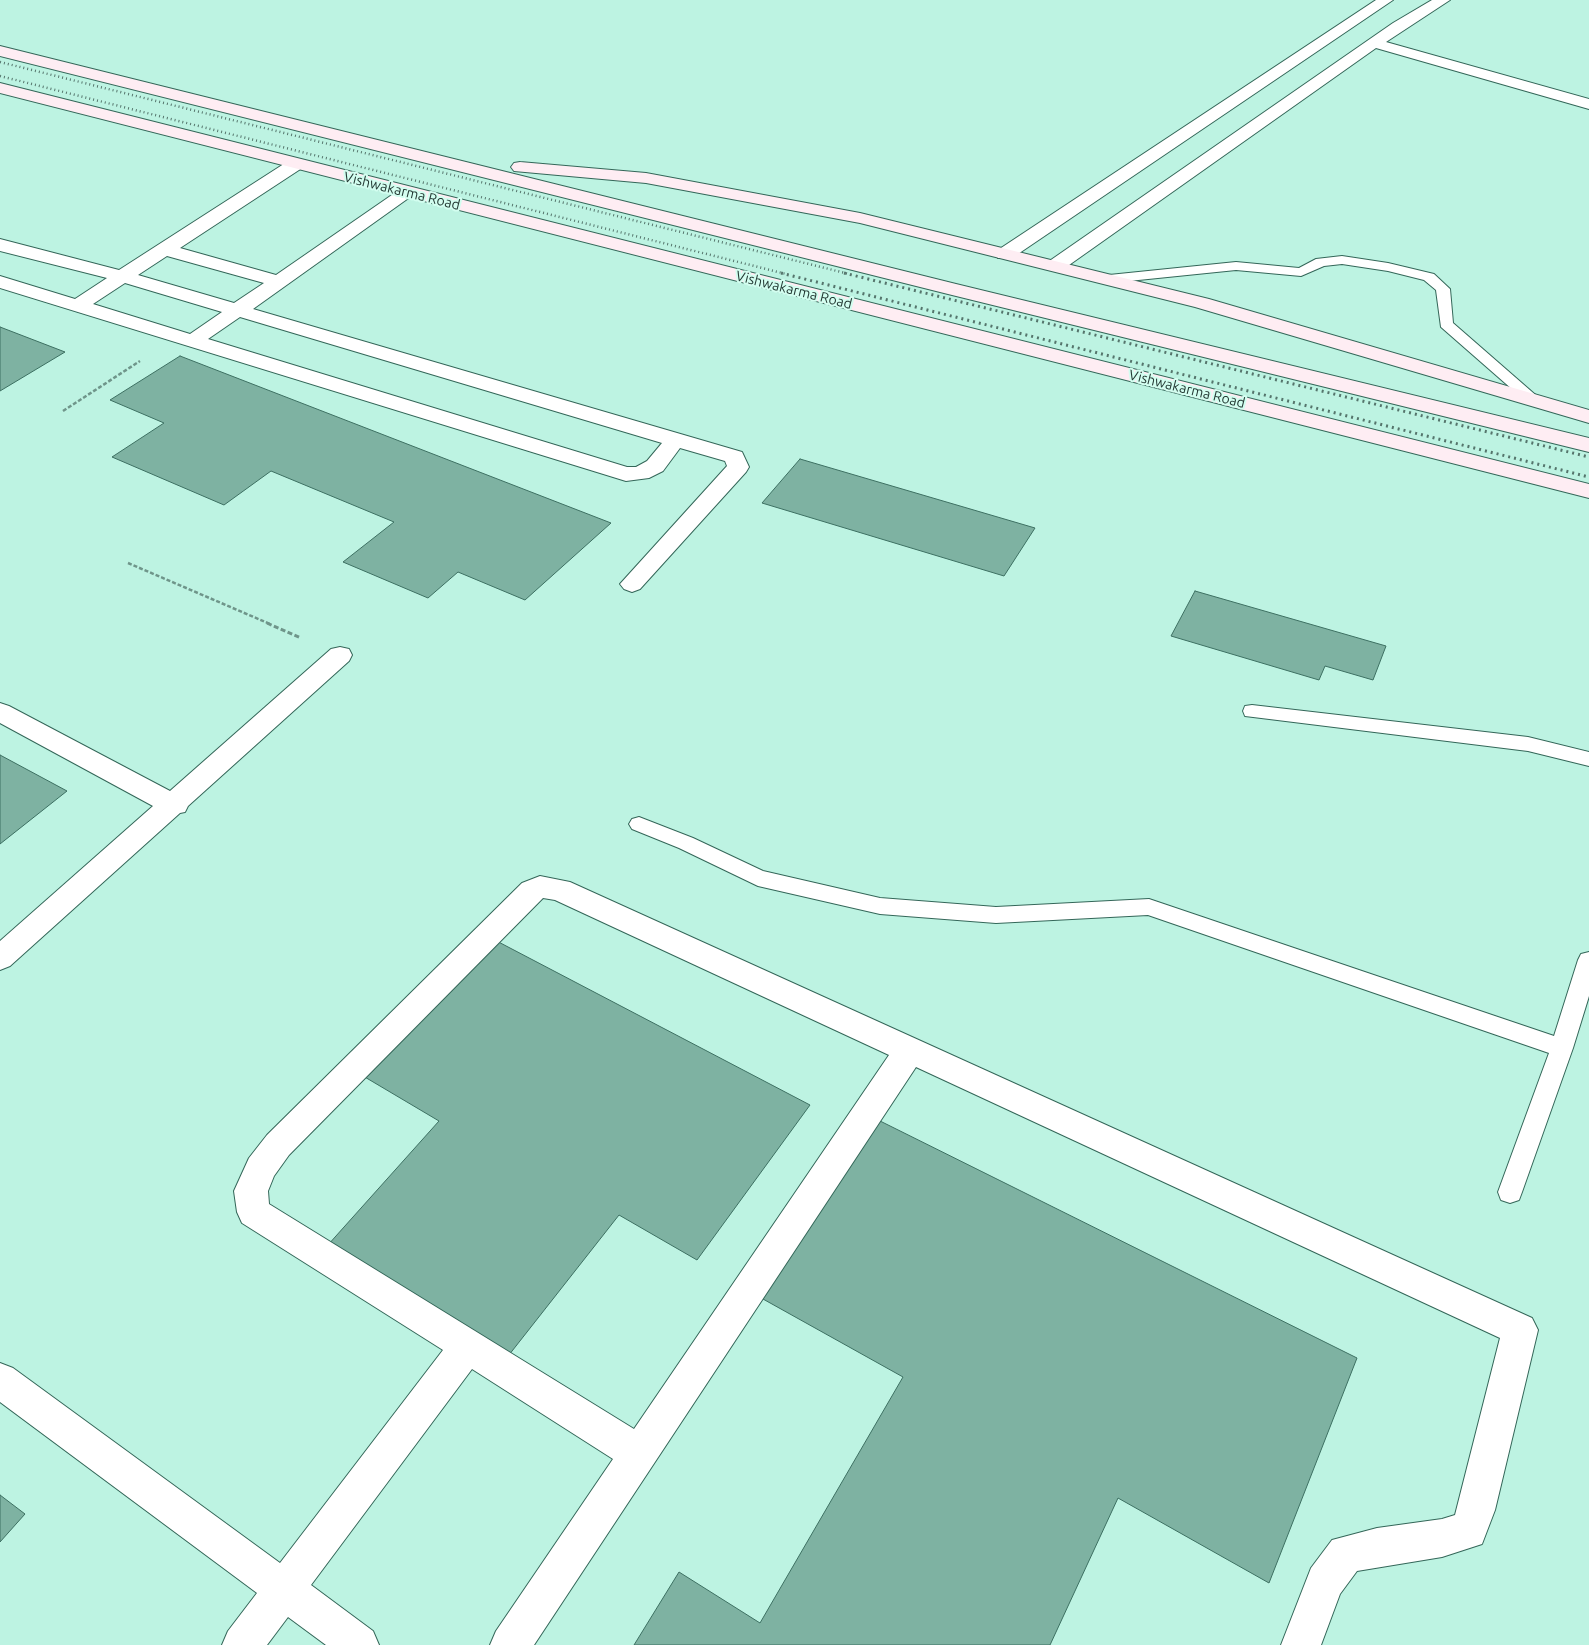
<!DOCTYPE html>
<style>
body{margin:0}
canvas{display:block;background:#bdf3e2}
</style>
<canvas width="1589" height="1645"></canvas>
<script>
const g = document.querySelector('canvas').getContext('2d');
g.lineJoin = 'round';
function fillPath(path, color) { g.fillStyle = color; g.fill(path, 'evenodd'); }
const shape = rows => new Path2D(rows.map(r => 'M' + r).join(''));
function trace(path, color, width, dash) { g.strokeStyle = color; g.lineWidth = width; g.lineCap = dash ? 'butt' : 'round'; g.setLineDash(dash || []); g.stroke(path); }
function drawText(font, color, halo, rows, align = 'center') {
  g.font = font + ' Ubuntu,sans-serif'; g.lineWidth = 4; g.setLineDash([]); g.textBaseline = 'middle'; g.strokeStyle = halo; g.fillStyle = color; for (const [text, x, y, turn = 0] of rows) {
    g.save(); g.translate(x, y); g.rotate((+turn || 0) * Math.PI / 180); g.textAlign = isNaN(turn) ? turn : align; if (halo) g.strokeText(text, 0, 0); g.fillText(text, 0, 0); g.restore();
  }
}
const building = shape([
 [0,327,65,352,0,391,0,327],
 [180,356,611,523,525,600,458,572,428,598,343,562,394,522,271,471,224,505,112,457,164,423,110,400,180,356],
 [800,459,1035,528,1004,576,762,503,800,459],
 [1195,591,1386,646,1373,680,1325,666,1319,680,1171,636,1195,591],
 [0,755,67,791,0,844,0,755],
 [489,937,810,1105,697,1260,619,1215,505,1360,327,1246,439,1121,358,1073,489,937],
 [872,1117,1357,1358,1269,1583,1118,1498,1050,1645,634,1645,679,1572,760,1623,903,1377,754,1294,872,1117],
 [0,1495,25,1514,0,1542,0,1495]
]);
fillPath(building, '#7eb2a2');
trace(building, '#3d7062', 1);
const lane = shape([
 [1342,256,1388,263,1434,274,1450,289,1453,323,1539,398,1542,401,1539,404,1529,404,1441,327,1436,290,1424,280,1388,271,1342,264,1324,266,1301,276,1236,270,1109,283,1102,279,1109,275,1236,262,1299,268,1316,259,1342,256],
 [1252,705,1528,737,1589,752,1589,766,1528,751,1245,716,1243,711,1245,706,1252,705],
 [639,817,693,838,763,871,880,898,996,907,1149,899,1554,1036,1578,960,1581,954,1589,952,1589,996,1573,1048,1522,1192,1519,1200,1510,1203,1501,1200,1498,1192,1549,1053,1148,915,996,923,880,914,758,886,679,848,632,829,629,824,632,819,639,817]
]);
const street = shape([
 [1376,0,1393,0,1012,258,998,258,996,254,998,250,1376,0],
 [1432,0,1450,0,1386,42,1589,99,1589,109,1376,48,1062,270,1048,270,1045,266,1048,262,1393,23,1432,0],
 [296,159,302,160,305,164,302,168,180,248,276,275,402,188,414,188,417,192,253,309,742,452,749,467,746,472,640,589,632,592,624,589,620,584,727,466,725,461,680,448,663,471,649,478,626,481,0,288,0,276,75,299,107,278,0,251,0,239,119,270,290,160,296,159],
 [167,256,264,283,234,303,138,275,167,256],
 [125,283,222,312,190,334,93,304,125,283],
 [240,317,662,443,647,461,636,467,627,467,208,339,240,317],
 [340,647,349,649,352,655,349,661,188,806,185,812,180,813,10,966,0,970,0,941,153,806,0,723,0,703,9,706,170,791,331,649,340,647],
 [540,876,570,882,1532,1318,1538,1330,1495,1510,1482,1544,1442,1557,1357,1571,1340,1594,1321,1645,1281,1645,1311,1568,1332,1540,1377,1528,1442,1519,1455,1515,1500,1338,916,1067,534,1645,490,1645,496,1631,613,1459,472,1369,311,1585,373,1631,379,1645,326,1645,288,1617,267,1645,222,1645,228,1631,257,1593,0,1402,0,1363,13,1368,280,1563,443,1350,242,1223,237,1212,234,1191,249,1158,267,1135,522,883,540,876],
 [543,898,555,900,889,1055,634,1429,269,1204,268,1191,274,1176,289,1155,543,898]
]);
const secondary = shape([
 [0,46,956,284,1589,438,1589,452,948,294,0,56,0,46],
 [0,83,1589,484,1589,498,0,93,0,83],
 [520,162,646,173,860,213,1209,299,1589,410,1589,423,1195,307,860,223,646,183,514,171,511,167,514,163,520,162]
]);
trace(lane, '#346759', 2);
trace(street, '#346759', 2);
trace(secondary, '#346759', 2);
trace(shape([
 [63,411,140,361],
 [128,563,270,624]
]), '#6f958a', 2.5, [4, 2]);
trace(shape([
 [267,623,301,638]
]), '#6f958a', 3, [5, 2.5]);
fillPath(lane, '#fff');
fillPath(street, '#fff');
fillPath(secondary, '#feedf3');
trace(shape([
 [0,62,849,274],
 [0,76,786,274]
]), '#55756c', 2.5, [1, 3]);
trace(shape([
 [781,273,1589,477],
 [844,273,1589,457]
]), '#55756c', 3, [2, 4]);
drawText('14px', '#243a34', '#d3fef0', [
 ["Vishwakarma Road",402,191,14],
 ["Vishwakarma Road",794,290,14],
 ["Vishwakarma Road",1187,389,14]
]);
</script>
